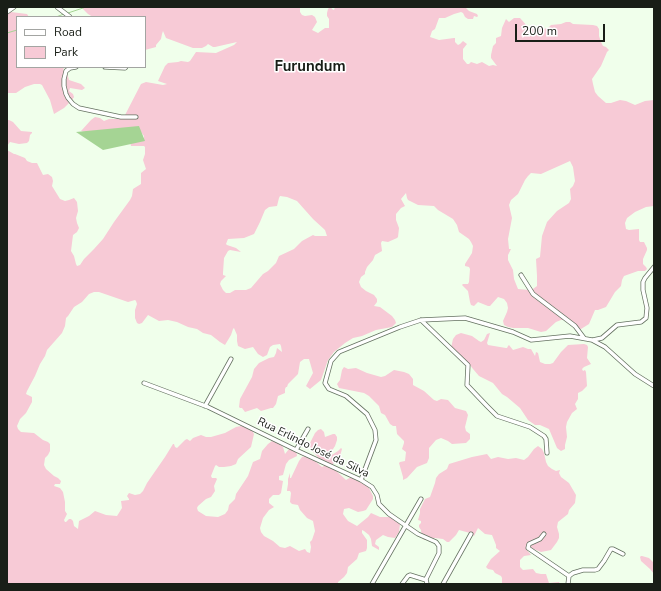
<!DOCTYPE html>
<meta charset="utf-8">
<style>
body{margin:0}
#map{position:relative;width:661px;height:591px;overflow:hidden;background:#f0ffeb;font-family:"Nunito Sans",sans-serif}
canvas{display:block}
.frame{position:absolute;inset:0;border:8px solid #191e17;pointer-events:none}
.legend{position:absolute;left:16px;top:16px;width:130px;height:52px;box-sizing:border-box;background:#fff;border:1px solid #a3a5a2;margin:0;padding:5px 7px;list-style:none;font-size:12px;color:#191e17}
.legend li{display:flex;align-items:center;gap:8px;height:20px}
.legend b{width:20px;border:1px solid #a3a5a2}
.scale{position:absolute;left:515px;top:24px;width:90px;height:18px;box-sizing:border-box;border:2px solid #191e17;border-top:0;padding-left:5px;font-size:12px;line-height:14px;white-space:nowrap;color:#191e17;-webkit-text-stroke:3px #fff;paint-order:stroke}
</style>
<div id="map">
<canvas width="661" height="591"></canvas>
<div class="frame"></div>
<ul class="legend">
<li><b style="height:5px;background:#fff"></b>Road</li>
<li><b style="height:11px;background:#f7cad6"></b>Park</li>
</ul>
<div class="scale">200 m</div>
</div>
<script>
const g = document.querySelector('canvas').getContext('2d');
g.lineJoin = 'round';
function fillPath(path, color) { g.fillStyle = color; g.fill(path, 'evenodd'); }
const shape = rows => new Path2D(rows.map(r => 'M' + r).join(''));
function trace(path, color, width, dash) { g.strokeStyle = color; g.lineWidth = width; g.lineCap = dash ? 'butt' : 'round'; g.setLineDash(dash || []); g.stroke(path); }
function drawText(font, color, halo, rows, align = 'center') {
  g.font = font + ' "Nunito Sans",sans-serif'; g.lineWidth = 3; g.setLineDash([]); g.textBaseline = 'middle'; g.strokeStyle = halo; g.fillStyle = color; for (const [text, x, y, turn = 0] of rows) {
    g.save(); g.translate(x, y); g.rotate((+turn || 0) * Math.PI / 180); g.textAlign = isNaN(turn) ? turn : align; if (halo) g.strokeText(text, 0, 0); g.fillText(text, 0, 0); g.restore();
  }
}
fillPath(shape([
 [81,7,300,7,300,12,302,15,305,16,312,15,315,17,317,22,312,30,318,33,325,28,329,28,329,19,327,16,327,13,328,9,330,7,331,7,332,9,334,10,335,7,465,7,469,11,477,14,478,16,477,17,474,16,473,19,468,19,465,17,463,13,461,12,454,14,445,18,439,18,435,29,432,31,430,37,439,40,454,38,455,38,455,42,458,45,460,44,463,41,467,44,463,49,463,59,467,64,469,64,471,62,477,64,482,62,489,66,493,65,497,66,491,58,491,55,493,46,496,43,496,38,501,36,502,28,506,19,509,22,514,18,520,18,528,27,543,29,548,28,551,25,561,24,566,22,570,22,573,24,593,25,597,26,599,29,599,36,601,42,603,46,606,47,609,50,607,52,601,66,592,79,593,84,595,92,598,96,606,103,611,103,620,100,626,101,635,105,645,101,654,100,654,206,646,207,635,212,627,218,625,223,626,229,629,230,639,229,639,240,640,242,644,242,647,248,647,250,643,259,643,264,646,267,647,269,645,271,638,271,624,276,622,280,621,286,615,292,606,307,598,310,595,310,589,324,581,329,577,329,565,320,561,320,556,322,546,331,541,332,528,328,513,328,508,327,504,325,503,321,507,312,508,308,507,303,504,299,498,297,490,306,488,306,478,302,474,306,471,305,470,302,468,291,462,285,463,284,468,284,469,282,470,269,469,267,465,266,465,264,472,253,473,246,471,242,469,239,459,232,457,225,453,219,438,210,434,206,418,205,408,200,407,198,406,193,401,199,405,206,401,208,396,214,396,220,399,228,398,237,397,238,388,242,382,241,381,243,382,251,375,255,373,260,367,267,365,272,365,274,361,277,359,282,361,287,366,291,374,295,377,299,377,302,374,306,380,307,392,316,395,320,396,323,392,327,376,330,362,336,353,338,345,343,334,352,328,360,321,380,310,389,306,386,313,373,309,359,304,359,300,362,298,374,288,384,287,387,286,387,285,389,285,393,278,396,276,404,273,408,271,408,261,411,257,408,245,412,242,408,240,408,239,407,240,399,252,377,254,369,259,363,269,358,274,357,276,353,277,348,282,352,281,346,280,344,273,345,270,347,267,355,263,357,258,354,253,347,245,349,238,346,237,341,237,335,234,328,233,329,231,335,225,345,220,342,211,335,203,333,197,329,188,327,177,322,168,320,159,321,148,315,142,323,139,324,137,323,135,318,135,310,137,304,136,301,135,300,128,302,99,292,94,292,89,294,82,302,74,307,68,316,66,318,65,326,62,333,47,350,45,356,40,364,35,376,27,391,26,394,32,397,32,402,26,413,20,419,17,426,18,429,21,432,34,433,43,440,48,442,50,444,50,451,48,455,45,458,44,465,46,469,54,476,58,478,61,481,60,484,55,484,54,486,60,488,63,492,65,502,65,511,67,514,64,520,65,522,66,522,69,519,71,519,73,521,74,526,78,529,79,521,89,516,95,511,106,515,117,516,122,508,121,501,129,500,129,499,127,496,129,493,135,495,140,494,143,491,147,483,165,457,173,444,174,444,175,447,177,448,185,440,187,439,190,441,193,438,201,435,206,437,211,437,225,433,236,427,241,426,251,428,254,434,251,447,238,459,236,464,231,466,224,467,219,467,216,465,215,466,211,476,212,478,216,478,217,479,214,486,215,491,211,497,206,499,198,506,197,508,198,511,206,516,218,517,225,514,228,510,229,505,235,499,236,494,248,476,253,462,260,459,262,451,268,444,272,441,279,443,283,447,285,454,289,449,296,449,297,456,289,460,286,464,283,475,279,476,279,480,283,481,281,493,279,495,273,495,269,499,269,503,274,507,269,510,263,518,260,528,261,532,264,536,273,541,280,547,285,548,290,546,299,551,305,549,307,552,310,553,311,547,310,542,312,540,315,531,313,521,307,518,300,510,298,505,292,504,290,502,291,493,290,491,287,491,287,490,288,484,288,479,290,473,290,478,291,478,299,461,302,457,306,456,315,461,322,467,324,466,324,464,314,453,309,445,315,433,318,430,321,429,324,432,325,437,333,434,335,434,337,437,337,440,335,446,327,458,338,451,341,448,342,449,340,456,333,464,333,468,346,480,353,476,368,486,373,496,373,499,366,510,363,511,358,512,349,508,344,509,343,514,348,521,357,526,368,517,371,513,380,517,391,517,398,521,400,524,399,532,395,538,388,537,383,535,376,540,375,544,379,547,379,550,372,546,371,539,369,535,364,531,362,530,362,533,367,540,367,548,366,551,359,553,357,559,348,567,347,573,344,577,338,582,338,584,7,584,7,150,14,154,15,154,25,158,27,161,32,163,37,163,43,175,48,174,52,177,53,181,52,186,60,199,65,201,69,200,74,198,77,202,78,211,76,218,77,223,79,228,77,232,73,235,71,251,74,256,76,264,77,266,80,265,84,259,94,249,103,239,114,222,130,200,132,196,133,189,141,184,141,173,146,169,143,160,145,154,145,147,144,146,131,146,130,142,142,139,144,138,144,136,140,131,86,132,81,131,91,120,95,117,100,118,104,121,109,119,119,119,124,117,141,84,146,82,163,85,167,84,158,81,165,66,168,63,178,62,181,61,188,62,190,61,196,52,216,53,234,45,237,42,215,47,213,47,208,44,206,46,202,48,193,48,166,38,163,31,162,34,161,39,156,45,156,47,145,50,145,17,93,17,88,14],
 [570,161,573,167,575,181,573,186,570,189,571,199,569,203,557,211,547,222,542,236,540,257,536,259,537,276,537,286,533,289,529,290,518,289,514,279,513,270,508,260,508,255,511,249,509,249,508,239,512,218,509,205,511,200,518,194,525,180,528,176,531,173,541,174],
 [280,196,287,197,297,201,313,219,325,230,327,236,315,236,313,235,302,241,294,249,279,256,276,263,268,271,263,274,251,288,246,290,235,290,230,293,226,293,223,290,220,284,221,281,226,276,223,275,223,273,224,258,228,251,230,250,241,252,236,248,227,245,226,244,228,239,244,238,254,234,260,222,265,210,269,207,277,206,279,198],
 [11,12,27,14,29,17,17,17,17,67,67,67,64,68,63,70,67,73,69,80,81,84,85,88,82,90,70,88,69,91,73,94,74,97,72,100,68,101,69,103,64,108,54,114,50,100,42,85,40,84,34,84,25,87,16,93,7,93,7,13],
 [7,120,9,120,13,122,21,131,32,132,32,133,30,135,29,141,27,143,19,144,10,142,7,146],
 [461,333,472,336,479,341,481,342,484,340,487,334,490,333,487,343,488,345,506,348,507,348,508,346,509,345,513,350,523,347,528,349,531,349,535,356,536,352,538,353,540,362,545,364,550,364,553,363,561,352,568,345,584,344,587,345,588,347,587,358,591,364,584,367,582,369,583,371,585,370,586,372,587,386,582,391,578,393,578,399,575,404,577,409,572,413,567,422,566,427,567,437,565,445,565,449,561,451,557,448,549,429,540,425,535,425,528,420,520,408,507,397,502,394,493,383,479,376,473,369,470,365,466,364,451,348,453,339,456,335],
 [344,367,348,369,356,368,367,373,381,377,385,376,394,370,404,372,409,374,413,379,413,385,424,391,434,400,437,401,441,399,448,400,455,408,466,411,468,415,465,427,466,431,470,434,470,439,466,443,452,444,448,441,441,438,436,440,429,448,429,458,427,463,417,467,407,478,403,480,403,477,399,463,400,462,405,461,406,452,402,449,404,443,404,441,397,434,396,426,393,426,390,424,385,415,381,413,379,406,369,396,364,393,339,388,337,384,340,380,342,370],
 [538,446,542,449,544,453,546,462,548,466,552,469,556,471,560,470,559,473,561,477,569,483,576,495,575,503,569,510,568,514,558,522,557,527,559,534,559,538,557,542,551,550,541,552,531,548,527,550,531,555,524,556,520,560,520,567,523,570,533,569,536,573,541,574,546,574,549,583,559,582,560,584,502,584,502,578,501,576,495,573,493,570,488,569,486,567,491,559,500,551,496,548,496,545,492,535,485,534,478,528,474,536,470,533,459,530,456,535,449,542,447,542,443,539,435,538,424,540,422,538,421,530,419,527,419,525,421,523,421,521,418,520,420,513,420,509,425,499,430,497,435,483,436,478,439,474,447,469,449,464,472,457,487,454,491,459,498,457,508,459,516,458,524,460,528,457,534,449],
 [641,556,642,556,649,558,654,563,654,574,650,569,641,561,640,557]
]), '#f7cad6');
fillPath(shape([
 [139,126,145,141,103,150,76,132]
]), '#a5d494');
trace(shape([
 [68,13,86,7],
 [56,17,64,14],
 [7,33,17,30]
]), '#a5d494', 1);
const minor = shape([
 [57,7,70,17],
 [7,12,14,7],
 [76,67,70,68,66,71,64,79,64,86,66,94,68,98,73,104,79,108,121,117,136,117],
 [105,67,125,68,126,67],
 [521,275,533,294,575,326,584,338],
 [421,320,468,365,467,385,487,406,497,416,530,427,544,436,546,439,547,453],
 [593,340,602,338,617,325,641,322,646,318,647,308,643,290,643,282,645,278,654,267],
 [144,383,208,407,296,450,361,480,372,487,377,495,379,504,389,514,418,534,436,542,439,546,439,553,426,579,427,584],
 [205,406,231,359],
 [296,450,308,429],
 [361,480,376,440,375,430,367,414,346,396,329,389,325,383,331,361,339,352,400,327,421,320,465,318,513,332,531,340,570,336,592,340,605,347,635,374,654,386],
 [544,534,540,539,529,544,528,548,569,576],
 [569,576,573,573,583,570,595,570,598,569,604,561,611,549,613,549,623,554],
 [372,584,421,499],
 [402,584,408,576,410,575,426,580],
 [443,584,471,534],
 [568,584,569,576]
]);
trace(minor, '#657261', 5);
trace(minor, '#fff', 3.5);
drawText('11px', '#191e17', '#fff', [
 ["Rua Erlindo José da Silva",313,448,26]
]);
drawText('bold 15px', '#191e17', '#fff', [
 ["Furundum",310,67]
]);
</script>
